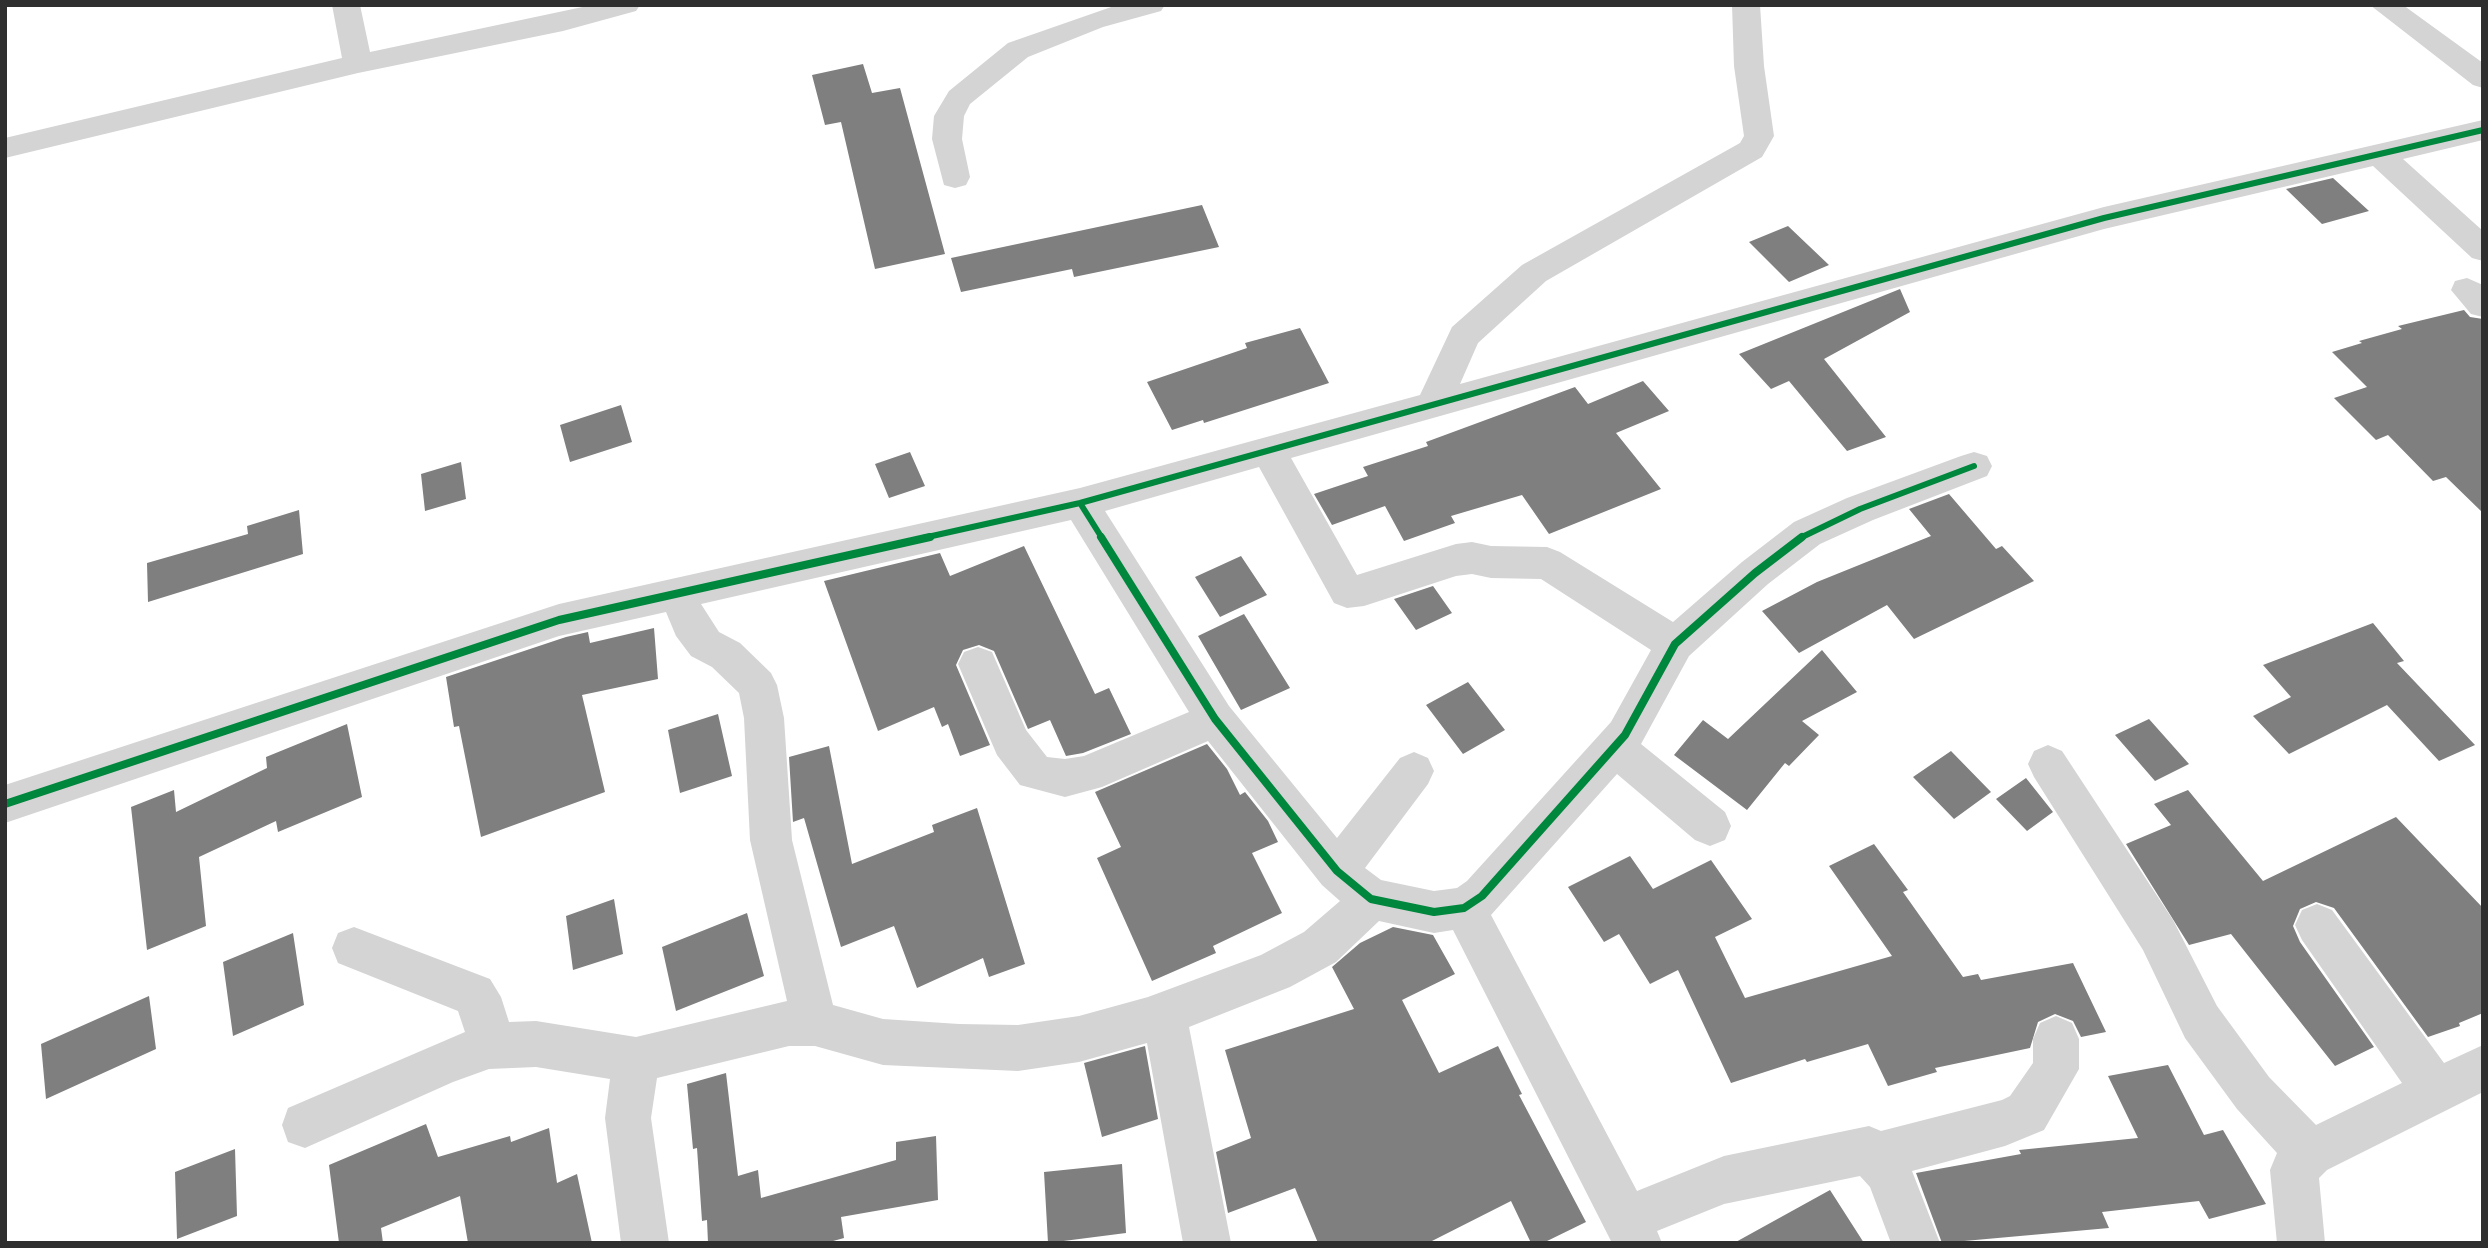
<!DOCTYPE html>
<style>
body{margin:0}
#map{position:relative;width:2488px;height:1248px;overflow:hidden;background:#fff;font-family:Poppins,sans-serif}
canvas{display:block}
.frame{position:absolute;inset:0;border:7px solid #2f2f2f;pointer-events:none}
</style>
<div id="map">
<canvas width="2488" height="1248"></canvas>
<div class="frame"></div>
</div>
<script>
const g = document.querySelector('canvas').getContext('2d');
g.lineJoin = 'round';
function fillPath(path, color) { g.fillStyle = color; g.fill(path, 'evenodd'); }
const shape = rows => new Path2D(rows.map(r => 'M' + r).join(''));
function trace(path, color, width, dash) { g.strokeStyle = color; g.lineWidth = width; g.lineCap = dash ? 'butt' : 'round'; g.setLineDash(dash || []); g.stroke(path); }
fillPath(shape([
 [863,64,872,93,900,88,945,254,875,269,841,122,825,125,812,75],
 [2333,178,2369,211,2322,224,2286,189],
 [1202,205,1219,247,1074,277,1072,269,961,292,951,258],
 [1788,226,1829,265,1789,282,1749,242],
 [1900,289,1910,312,1824,359,1886,437,1847,451,1789,381,1771,389,1739,354],
 [2464,310,2470,317,2483,319,2483,513,2446,477,2433,481,2388,435,2376,440,2334,398,2367,387,2332,352,2362,343,2359,341,2402,329,2398,326],
 [1300,328,1329,383,1204,423,1203,420,1172,430,1147,382,1247,348,1245,343],
 [1643,381,1669,411,1616,433,1661,489,1549,534,1522,495,1451,516,1455,523,1404,541,1385,506,1332,525,1314,494,1368,476,1363,467,1428,446,1426,442,1575,387,1588,404],
 [621,405,632,442,570,462,560,425],
 [910,452,925,486,889,498,875,464],
 [461,462,466,499,425,511,421,474],
 [1949,494,1996,549,2002,546,2034,581,1914,639,1887,605,1799,653,1762,611,1817,582,1931,536,1909,509],
 [299,510,303,554,148,602,147,563,248,534,247,526],
 [1024,546,1095,694,1109,688,1131,734,1083,753,1066,756,1050,720,1028,729,994,651,979,645,963,650,956,665,990,745,960,756,948,724,942,727,934,707,878,731,824,581,940,553,950,576],
 [1241,556,1267,595,1220,617,1195,577],
 [1433,586,1452,613,1416,630,1394,599],
 [1244,614,1290,688,1241,710,1198,636],
 [2373,623,2404,661,2397,663,2475,745,2439,761,2387,705,2289,754,2253,716,2291,697,2263,665],
 [654,628,658,679,582,695,605,792,481,837,459,726,454,727,446,677,566,637,588,632,590,643],
 [1822,650,1857,692,1802,721,1819,735,1789,766,1785,763,1747,810,1674,755,1703,720,1728,739],
 [1468,682,1505,730,1463,754,1426,705],
 [718,714,732,776,680,793,668,730],
 [2149,719,2189,764,2155,781,2115,735],
 [347,724,362,797,278,832,276,821,199,857,206,926,147,950,131,807,174,790,176,812,267,768,266,757],
 [1207,744,1227,769,1240,795,1245,792,1268,821,1278,842,1252,853,1282,913,1213,946,1216,953,1152,981,1097,858,1121,847,1095,792],
 [829,746,852,864,934,832,932,825,977,808,1025,964,989,977,983,958,917,988,894,926,841,947,804,818,793,822,789,757],
 [1951,751,1991,792,1954,819,1913,777],
 [2026,778,2053,812,2027,831,1996,799],
 [2188,790,2263,881,2396,817,2483,908,2483,1013,2459,1023,2460,1026,2428,1037,2334,908,2316,902,2300,909,2293,926,2300,942,2374,1047,2335,1066,2231,934,2189,945,2126,844,2171,825,2154,804],
 [1874,844,1908,890,1903,892,1963,977,1978,974,1981,980,2073,963,2106,1032,2081,1037,2073,1021,2055,1014,2038,1022,2030,1048,1935,1068,1937,1072,1888,1086,1868,1044,1807,1062,1805,1059,1731,1083,1678,970,1650,984,1619,934,1604,942,1568,887,1630,856,1653,889,1711,860,1752,919,1715,937,1745,998,1892,956,1829,866],
 [614,899,623,954,573,970,566,916],
 [747,913,764,976,676,1011,662,947],
 [1393,927,1433,935,1455,974,1402,1000,1439,1073,1498,1046,1522,1094,1519,1095,1586,1222,1543,1243,1531,1243,1511,1201,1428,1243,1318,1243,1295,1188,1228,1213,1216,1152,1251,1138,1225,1050,1354,1009,1332,967,1360,943],
 [293,933,304,1005,233,1036,223,962],
 [149,996,156,1049,46,1099,41,1044],
 [1145,1046,1158,1119,1102,1137,1084,1063],
 [2168,1065,2204,1135,2223,1130,2266,1204,2209,1219,2199,1201,2102,1212,2109,1228,1942,1243,1916,1173,2021,1154,2019,1150,2138,1138,2108,1076],
 [726,1073,738,1176,758,1170,761,1198,896,1160,896,1142,936,1136,938,1200,841,1217,844,1238,826,1243,708,1243,707,1220,702,1221,697,1148,693,1149,687,1084],
 [426,1124,438,1157,510,1136,511,1142,549,1128,557,1183,577,1174,592,1243,468,1243,460,1196,381,1228,383,1243,339,1243,329,1165],
 [235,1149,237,1216,177,1239,175,1172],
 [1122,1164,1126,1233,1048,1243,1044,1172],
 [1830,1190,1864,1243,1734,1243]
]), '#7f7f7f');
fillPath(shape([
 [332,5,360,5,370,52,592,5,640,5,636,11,563,31,358,73,5,158,5,138,342,58,332,5],
 [1117,5,1165,5,1161,11,1103,27,1028,57,970,104,964,116,962,139,970,177,966,185,955,188,944,185,932,139,934,116,949,91,1008,43,1117,5],
 [1732,5,1760,5,1764,66,1774,136,1762,157,1546,281,1478,343,1460,384,2104,207,2483,120,2483,140,2403,159,2483,231,2483,261,2472,258,2373,166,2104,229,1291,458,1357,575,1456,544,1472,542,1491,546,1547,547,1560,552,1673,622,1742,562,1794,522,1847,498,1961,456,1974,452,1987,456,1992,466,1987,476,1873,520,1820,544,1768,584,1689,656,1641,744,1725,812,1731,826,1725,840,1710,846,1695,840,1617,774,1491,915,1637,1191,1724,1156,1869,1126,1881,1131,2002,1100,2010,1096,2033,1063,2033,1039,2040,1023,2056,1016,2072,1023,2079,1039,2079,1069,2044,1130,2005,1146,1912,1171,1940,1243,1891,1243,1870,1187,1860,1176,1724,1204,1657,1231,1662,1243,1612,1243,1453,930,1434,933,1379,921,1336,962,1290,987,1189,1027,1231,1243,1183,1243,1147,1043,1079,1062,1018,1071,883,1065,815,1046,789,1046,657,1078,651,1118,669,1243,621,1243,605,1118,610,1079,536,1067,489,1069,453,1082,305,1148,288,1142,282,1125,288,1108,465,1032,458,1011,338,963,332,948,338,933,354,927,490,979,501,997,509,1022,536,1021,636,1037,787,1001,750,840,744,718,739,693,712,667,691,656,676,636,666,612,559,636,5,823,5,785,559,604,1080,488,1420,395,1452,327,1522,265,1740,143,1744,136,1734,66,1732,5],
 [1259,467,1334,603,1347,608,1364,606,1456,576,1472,574,1491,578,1541,579,1651,650,1611,722,1467,881,1457,888,1434,891,1381,880,1365,868,1428,784,1434,771,1428,758,1414,752,1400,758,1337,838,1229,706,1105,511,1259,467],
 [1071,520,1189,712,1084,756,1065,759,1047,757,1026,730,992,652,978,647,964,652,958,664,997,755,1020,785,1065,797,1102,787,1208,741,1322,885,1340,901,1304,932,1261,955,1148,997,1079,1016,1018,1025,959,1024,883,1019,833,1005,792,840,784,718,777,685,771,673,740,643,719,632,701,604,1071,520],
 [2370,5,2403,5,2483,63,2483,88,2473,85,2370,5],
 [2467,278,2483,285,2483,317,2471,314,2451,290,2455,281,2467,278],
 [2048,745,2062,751,2173,920,2217,1006,2269,1077,2316,1125,2402,1083,2302,940,2295,925,2302,910,2317,904,2332,910,2444,1063,2483,1045,2483,1092,2327,1170,2319,1178,2325,1243,2277,1243,2270,1170,2277,1153,2237,1109,2185,1038,2143,950,2034,777,2028,764,2034,751,2048,745]
]), '#d4d4d4');
trace(shape([
 [1080,503,1102,538],
 [923,538,1080,503,2104,218,2483,130],
 [1800,538,1860,509,1974,466]
]), '#00873e', 6);
trace(shape([
 [1101,537,1215,719,1337,871,1371,899,1434,912,1464,908,1482,896,1625,735,1675,644,1755,573,1802,537],
 [5,804,559,620,930,537]
]), '#00873e', 8);
</script>
